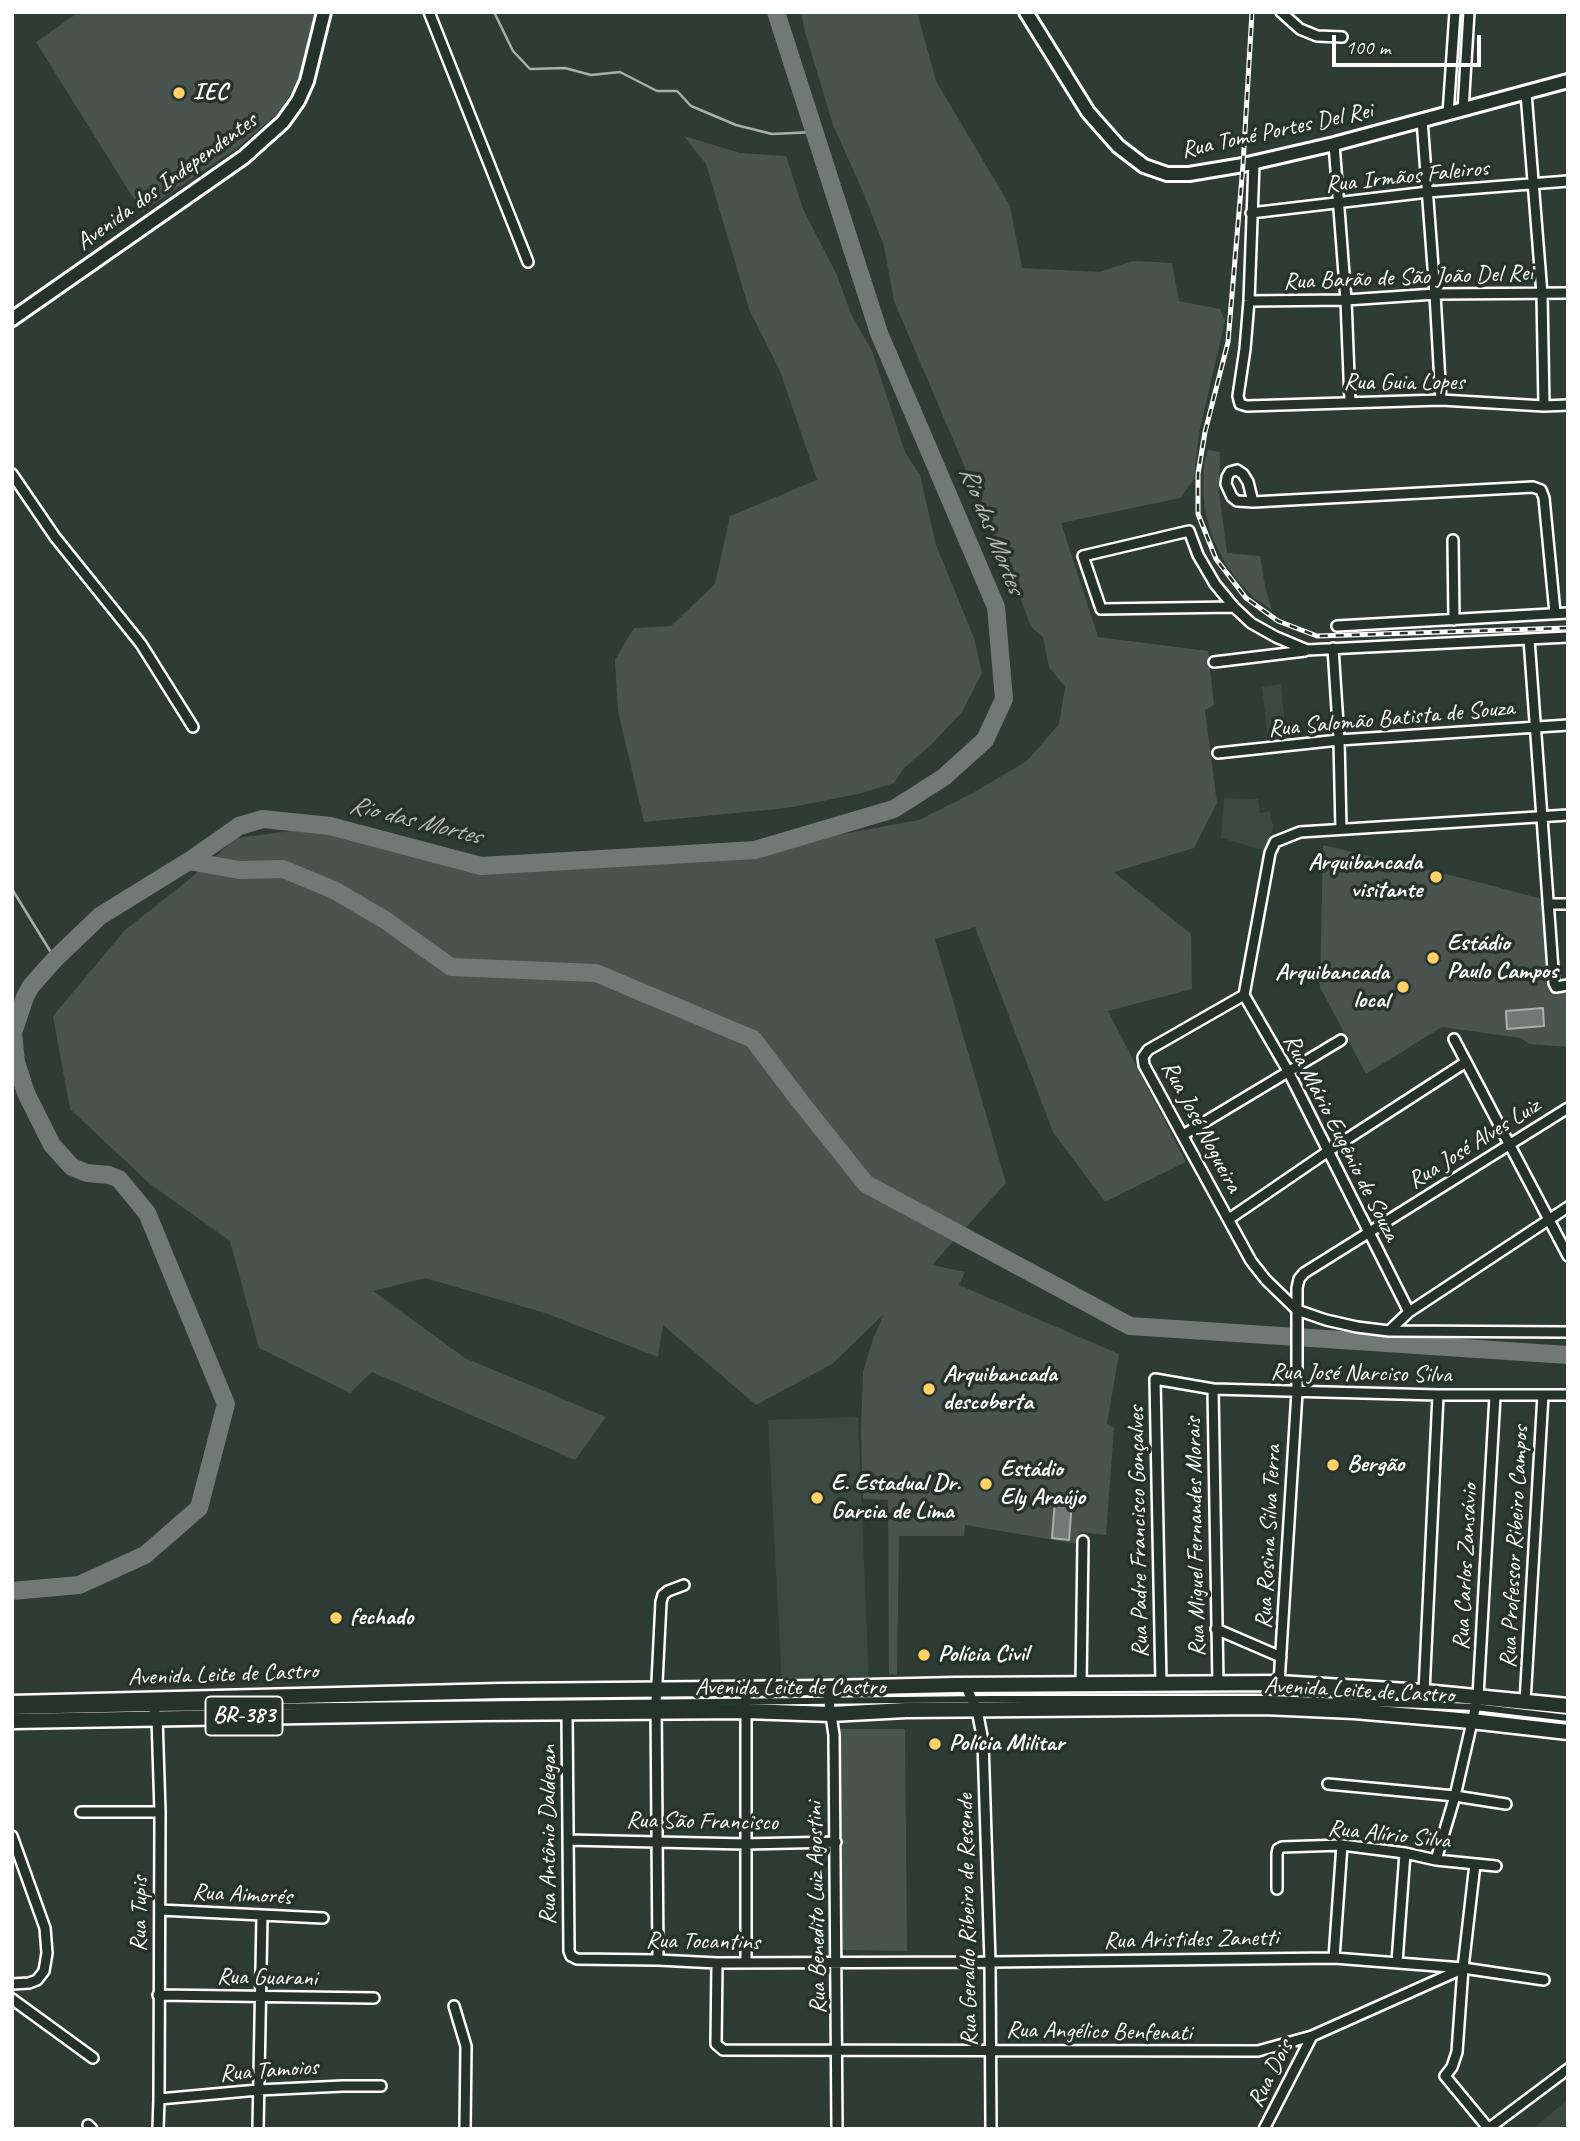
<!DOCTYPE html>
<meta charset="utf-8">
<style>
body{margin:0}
#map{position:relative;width:1580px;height:2141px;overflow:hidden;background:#2f3b35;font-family:Caveat,sans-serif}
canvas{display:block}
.frame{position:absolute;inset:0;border:14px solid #fff;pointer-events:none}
.scale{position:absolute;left:1332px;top:35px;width:149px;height:32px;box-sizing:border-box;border:4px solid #fff;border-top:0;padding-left:9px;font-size:21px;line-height:24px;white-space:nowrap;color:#fff;-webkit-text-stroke:5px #26332d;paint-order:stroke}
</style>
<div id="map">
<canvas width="1580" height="2141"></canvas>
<div class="frame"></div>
<div class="scale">100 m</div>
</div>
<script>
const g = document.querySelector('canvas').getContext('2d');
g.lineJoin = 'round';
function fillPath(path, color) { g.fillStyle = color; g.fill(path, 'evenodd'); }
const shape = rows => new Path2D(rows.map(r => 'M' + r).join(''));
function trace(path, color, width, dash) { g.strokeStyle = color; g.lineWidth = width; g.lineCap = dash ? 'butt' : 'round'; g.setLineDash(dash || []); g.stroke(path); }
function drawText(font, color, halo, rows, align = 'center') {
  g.font = font + ' Caveat,sans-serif'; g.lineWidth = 7; g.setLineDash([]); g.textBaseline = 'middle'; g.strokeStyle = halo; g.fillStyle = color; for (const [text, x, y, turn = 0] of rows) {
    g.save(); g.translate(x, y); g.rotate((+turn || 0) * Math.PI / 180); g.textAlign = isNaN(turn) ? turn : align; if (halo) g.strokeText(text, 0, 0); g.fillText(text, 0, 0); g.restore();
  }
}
fillPath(shape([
 [1281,684,1286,737,1268,740,1262,687],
 [1224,798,1258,799,1260,813,1270,811,1273,827,1267,851,1221,838],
 [858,1417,869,1685,782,1686,768,1420],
 [1568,2099,1568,2129,1533,2129]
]), '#3c4842');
fillPath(shape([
 [79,12,319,12,310,51,302,73,280,112,237,148,142,212,36,42],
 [801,12,917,12,936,81,1010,206,1022,268,1099,272,1134,261,1172,263,1179,301,1220,309,1225,321,1199,433,1194,479,1180,498,1061,523,1098,637,1208,651,1214,705,1205,710,1217,803,1194,848,1114,872,1191,934,1192,989,1108,1011,1186,1162,1105,1202,1053,1132,975,927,935,939,1006,1183,932,1265,965,1272,959,1285,1119,1354,1107,1424,1114,1428,1106,1535,1079,1532,1078,1544,965,1525,964,1536,899,1536,897,1675,889,1674,888,1500,863,1499,861,1432,863,1372,873,1339,884,1314,832,1364,756,1405,663,1325,658,1357,545,1313,425,1278,373,1291,465,1358,606,1417,575,1460,372,1372,350,1393,259,1348,230,1241,150,1184,70,1109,53,1016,125,930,185,883,236,838,330,826,481,866,755,850,919,820,971,794,1027,761,1059,724,1065,687,1049,667,1043,637,1031,627,1018,592,894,301,884,246,864,194,833,125,805,32],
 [684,136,740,153,786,156,803,209,837,275,851,314,872,351,905,452,920,475,936,545,974,638,982,673,962,712,931,745,904,768,894,783,858,794,787,808,644,822,618,711,615,660,634,628,671,626,715,584,730,516,817,480,780,371,749,309,706,164],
 [1208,450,1220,452,1219,492,1227,553,1260,556,1265,586,1272,610,1254,598,1239,582,1225,563,1213,539,1206,515,1203,494,1204,463],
 [1323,845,1474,881,1542,899,1548,988,1566,993,1568,1047,1529,1044,1521,1038,1442,1027,1366,1074,1320,987],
 [840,1729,905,1729,907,1951,843,1950]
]), '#4a544f');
const water = shape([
 [1543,1008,1544,1026,1507,1029,1506,1011,1543,1008],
 [1055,1500,1072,1501,1069,1540,1052,1538,1055,1500]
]);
fillPath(water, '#707975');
trace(water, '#a9afac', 2);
trace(shape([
 [494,12,513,51,530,69,565,68,591,75,620,72,657,91,677,91,691,106,736,125,772,134,814,132],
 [12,889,55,959]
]), '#a9afac', 2.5);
trace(shape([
 [189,861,239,870,283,869,334,890,385,920,451,967,596,973,753,1039,799,1100,866,1184,1130,1326,1568,1355],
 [12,1591,79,1585,145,1555,199,1508,226,1404,147,1213,119,1179,109,1175,87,1173,72,1167,52,1145,26,1093,16,1062,13,1033,25,997,31,986,55,959,100,916,189,861,239,826,263,819,330,826,481,866,755,850,894,809,944,777,985,740,1004,699,996,607,879,333,776,12]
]), '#707975', 18);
const pedestrian = shape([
 [12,1711,153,1708,991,1699,1269,1699,1475,1707,1568,1718]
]);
const minor = shape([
 [429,12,528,262],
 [1281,12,1300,29,1317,36,1342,37],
 [1526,93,1542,294,1544,406],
 [1463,110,1469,12],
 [1448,114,1455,12],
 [1422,120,1435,294,1441,400],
 [1334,144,1346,300,1350,402],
 [1254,163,1249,301,1245,349,1238,396,1240,404,1247,406,1441,400,1544,406,1568,405],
 [1251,213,1428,192,1568,181],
 [1249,301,1346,300,1435,294,1568,293],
 [12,474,55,537,141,644,193,727],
 [1253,502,1248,482,1243,474,1237,470,1230,472,1227,477,1226,484,1232,497,1237,501,1253,502,1533,487,1541,490,1544,498,1555,613],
 [1453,540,1454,620],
 [1234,607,1101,609,1083,556,1189,531,1198,555,1215,584,1234,607,1251,623,1276,637,1307,650,1568,637],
 [1337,626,1568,613],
 [1529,639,1554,983,1556,987,1568,985],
 [1333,648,1339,740,1341,829],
 [1214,662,1305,651],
 [1218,753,1339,740,1568,725],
 [1548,904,1568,904],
 [1244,995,1148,1050,1143,1057,1144,1065,1251,1261,1266,1280,1297,1310,1326,1320,1357,1327,1389,1331,1568,1332],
 [1454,1039,1568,1256],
 [1183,1135,1341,1040],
 [1229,1219,1327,1152,1466,1062],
 [1409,1312,1288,1071,1244,995,1270,853,1275,842,1300,832,1568,815],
 [1389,1331,1409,1312,1568,1207],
 [1213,1389,1218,1684],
 [1216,1629,1281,1657],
 [1279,1683,1297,1392,1297,1288,1299,1279,1304,1273,1568,1108],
 [1161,1684,1155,1379,1213,1389,1438,1395,1568,1395],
 [965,1685,977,1710,983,1741,990,1962,991,2129],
 [1081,1685,1083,1541],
 [827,1688,834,1735,837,2129],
 [746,1689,746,1962],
 [1424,1692,1438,1395],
 [153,1701,153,1708,157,1717,160,1812,159,2099,158,2129],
 [1525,1702,1543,1395],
 [567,1713,569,1951,571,1956,577,1959,658,1960,717,1963,990,1962,1334,1958,1463,1968,1544,1980],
 [1328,1784,1455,1796,1506,1804],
 [81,1812,160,1812],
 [12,1836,45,1928,47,1953,44,1971,37,1980,29,1983,12,1984],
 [568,1840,745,1844,836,1842],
 [1436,1860,1455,1796,1478,1696,1495,1396],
 [1475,1864,1463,1968,1457,2052,1452,2067,1445,2076,1488,2128],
 [1277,1889,1277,1854,1278,1849,1282,1847,1342,1845,1405,1853,1436,1860,1496,1866],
 [160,1910,323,1918],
 [1334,1958,1342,1845],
 [658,1960,656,1702,661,1602,663,1595,668,1591,684,1585],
 [1397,1962,1405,1853],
 [717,1963,716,2044,723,2050,1258,2051,1312,2036,1462,1969],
 [158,1995,374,1998],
 [12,1999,93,2058],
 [454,2006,466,2046,465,2129],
 [159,2099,258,2090,343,2086,381,2086],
 [88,2125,92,2129],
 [258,2129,262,1916],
 [1264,2129,1312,2036],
 [1488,2129,1568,2069]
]);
const secondary = shape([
 [1026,12,1088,112,1118,146,1144,166,1167,174,1189,174,1243,165,1334,144,1568,81],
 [12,319,244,157,283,122,298,101,307,81,324,12]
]);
const trunk = shape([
 [12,1703,501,1691,827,1688,956,1685,1279,1683,1424,1692,1568,1706],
 [12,1721,476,1713,745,1711,831,1714,906,1710,1264,1707,1354,1711,1471,1721,1568,1732]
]);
trace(pedestrian, '#fff', 11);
trace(minor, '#fff', 14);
trace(secondary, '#fff', 18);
trace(trunk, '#fff', 19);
trace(pedestrian, '#26332d', 6);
trace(minor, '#26332d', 9);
trace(secondary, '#26332d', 12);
trace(trunk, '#26332d', 14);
const rail = shape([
 [1252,12,1243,165,1228,342,1205,432,1198,474,1198,514,1216,559,1246,598,1278,621,1317,636,1568,628]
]);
trace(rail, '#fff', 5);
trace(rail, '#26332d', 2.5, [8]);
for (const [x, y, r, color] of [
 [179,93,7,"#ffd166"],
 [1436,877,7,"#ffd166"],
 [1433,958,7,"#ffd166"],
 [1403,987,7,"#ffd166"],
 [929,1389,7,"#ffd166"],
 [1333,1465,7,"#ffd166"],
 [986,1484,7,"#ffd166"],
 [817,1498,7,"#ffd166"],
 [336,1618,7,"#ffd166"],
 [924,1655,7,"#ffd166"],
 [935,1744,7,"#ffd166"]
]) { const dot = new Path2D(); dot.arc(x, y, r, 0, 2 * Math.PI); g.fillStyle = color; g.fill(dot); trace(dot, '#26332d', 2.5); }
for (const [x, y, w] of [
 [244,1716,77]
]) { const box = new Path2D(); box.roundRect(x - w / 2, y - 19.5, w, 39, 5); g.fillStyle = '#26332d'; g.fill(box); trace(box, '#fff', 2); }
drawText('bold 23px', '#fff', null, [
 ["BR-383",244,1716]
]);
drawText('bold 24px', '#fff', '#26332d', [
 ["IEC",193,93],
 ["Arquibancada",1422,863,"right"],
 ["visitante",1422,891,"right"],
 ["Estádio",1447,944],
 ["Paulo Campos",1447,972],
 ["Arquibancada",1389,973,"right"],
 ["local",1389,1001,"right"],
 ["Arquibancada",943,1375],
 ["descoberta",943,1403],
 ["Bergão",1347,1465],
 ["Estádio",1000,1470],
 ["Ely Araújo",1000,1498],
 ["E. Estadual Dr.",831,1484],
 ["Garcia de Lima",831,1512],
 ["fechado",350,1618],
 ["Polícia Civil",938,1655],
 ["Polícia Militar",949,1744]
], 'left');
drawText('24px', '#fff', '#26332d', [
 ["Rua Tomé Portes Del Rei",1277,131,-12],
 ["Rua Irmãos Faleiros",1407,177,-6],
 ["Avenida dos Independentes",167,182,-36],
 ["Rua Barão de São João Del Rei",1408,278,-2],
 ["Rua Guia Lopes",1404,383],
 ["Rua Salomão Batista de Souza",1391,719,-5],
 ["Rua José Nogueira",1201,1127,62],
 ["Rua Mário Eugênio de Souza",1341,1138,63],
 ["Rua José Alves Luiz",1474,1144,-32],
 ["Rua José Narciso Silva",1361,1374,1],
 ["Rua Padre Francisco Gonçalves",1139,1532,-91],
 ["Rua Miguel Fernandes Morais",1196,1537,-91],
 ["Rua Rosina Silva Terra",1269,1537,-87],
 ["Rua Professor Ribeiro Campos",1515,1547,-87],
 ["Rua Carlos Zansávio",1466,1567,-87],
 ["Avenida Leite de Castro",223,1675,-2],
 ["Avenida Leite de Castro",790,1688],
 ["Avenida Leite de Castro",1359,1691,3],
 ["Rua São Francisco",702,1822,1],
 ["Rua Antônio Daldegan",549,1835,-90],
 ["Rua Alírio Silva",1389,1835,6],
 ["Rua Aimorés",242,1895,3],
 ["Rua Benedito Luiz Agostini",817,1908,-91],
 ["Rua Tupis",140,1914,-89],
 ["Rua Geraldo Ribeiro de Resende",968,1920,-91],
 ["Rua Aristides Zanetti",1191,1940,-1],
 ["Rua Tocantins",703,1942,1],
 ["Rua Guarani",267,1978,1],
 ["Rua Angélico Benfenati",1099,2032,1],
 ["Rua Tamoios",269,2071,-4],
 ["Rua Dois",1271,2074,-63]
]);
drawText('italic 26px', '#b8bcba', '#26332d', [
 ["Rio das Mortes",991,530,68],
 ["Rio das Mortes",415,821,14]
]);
</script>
